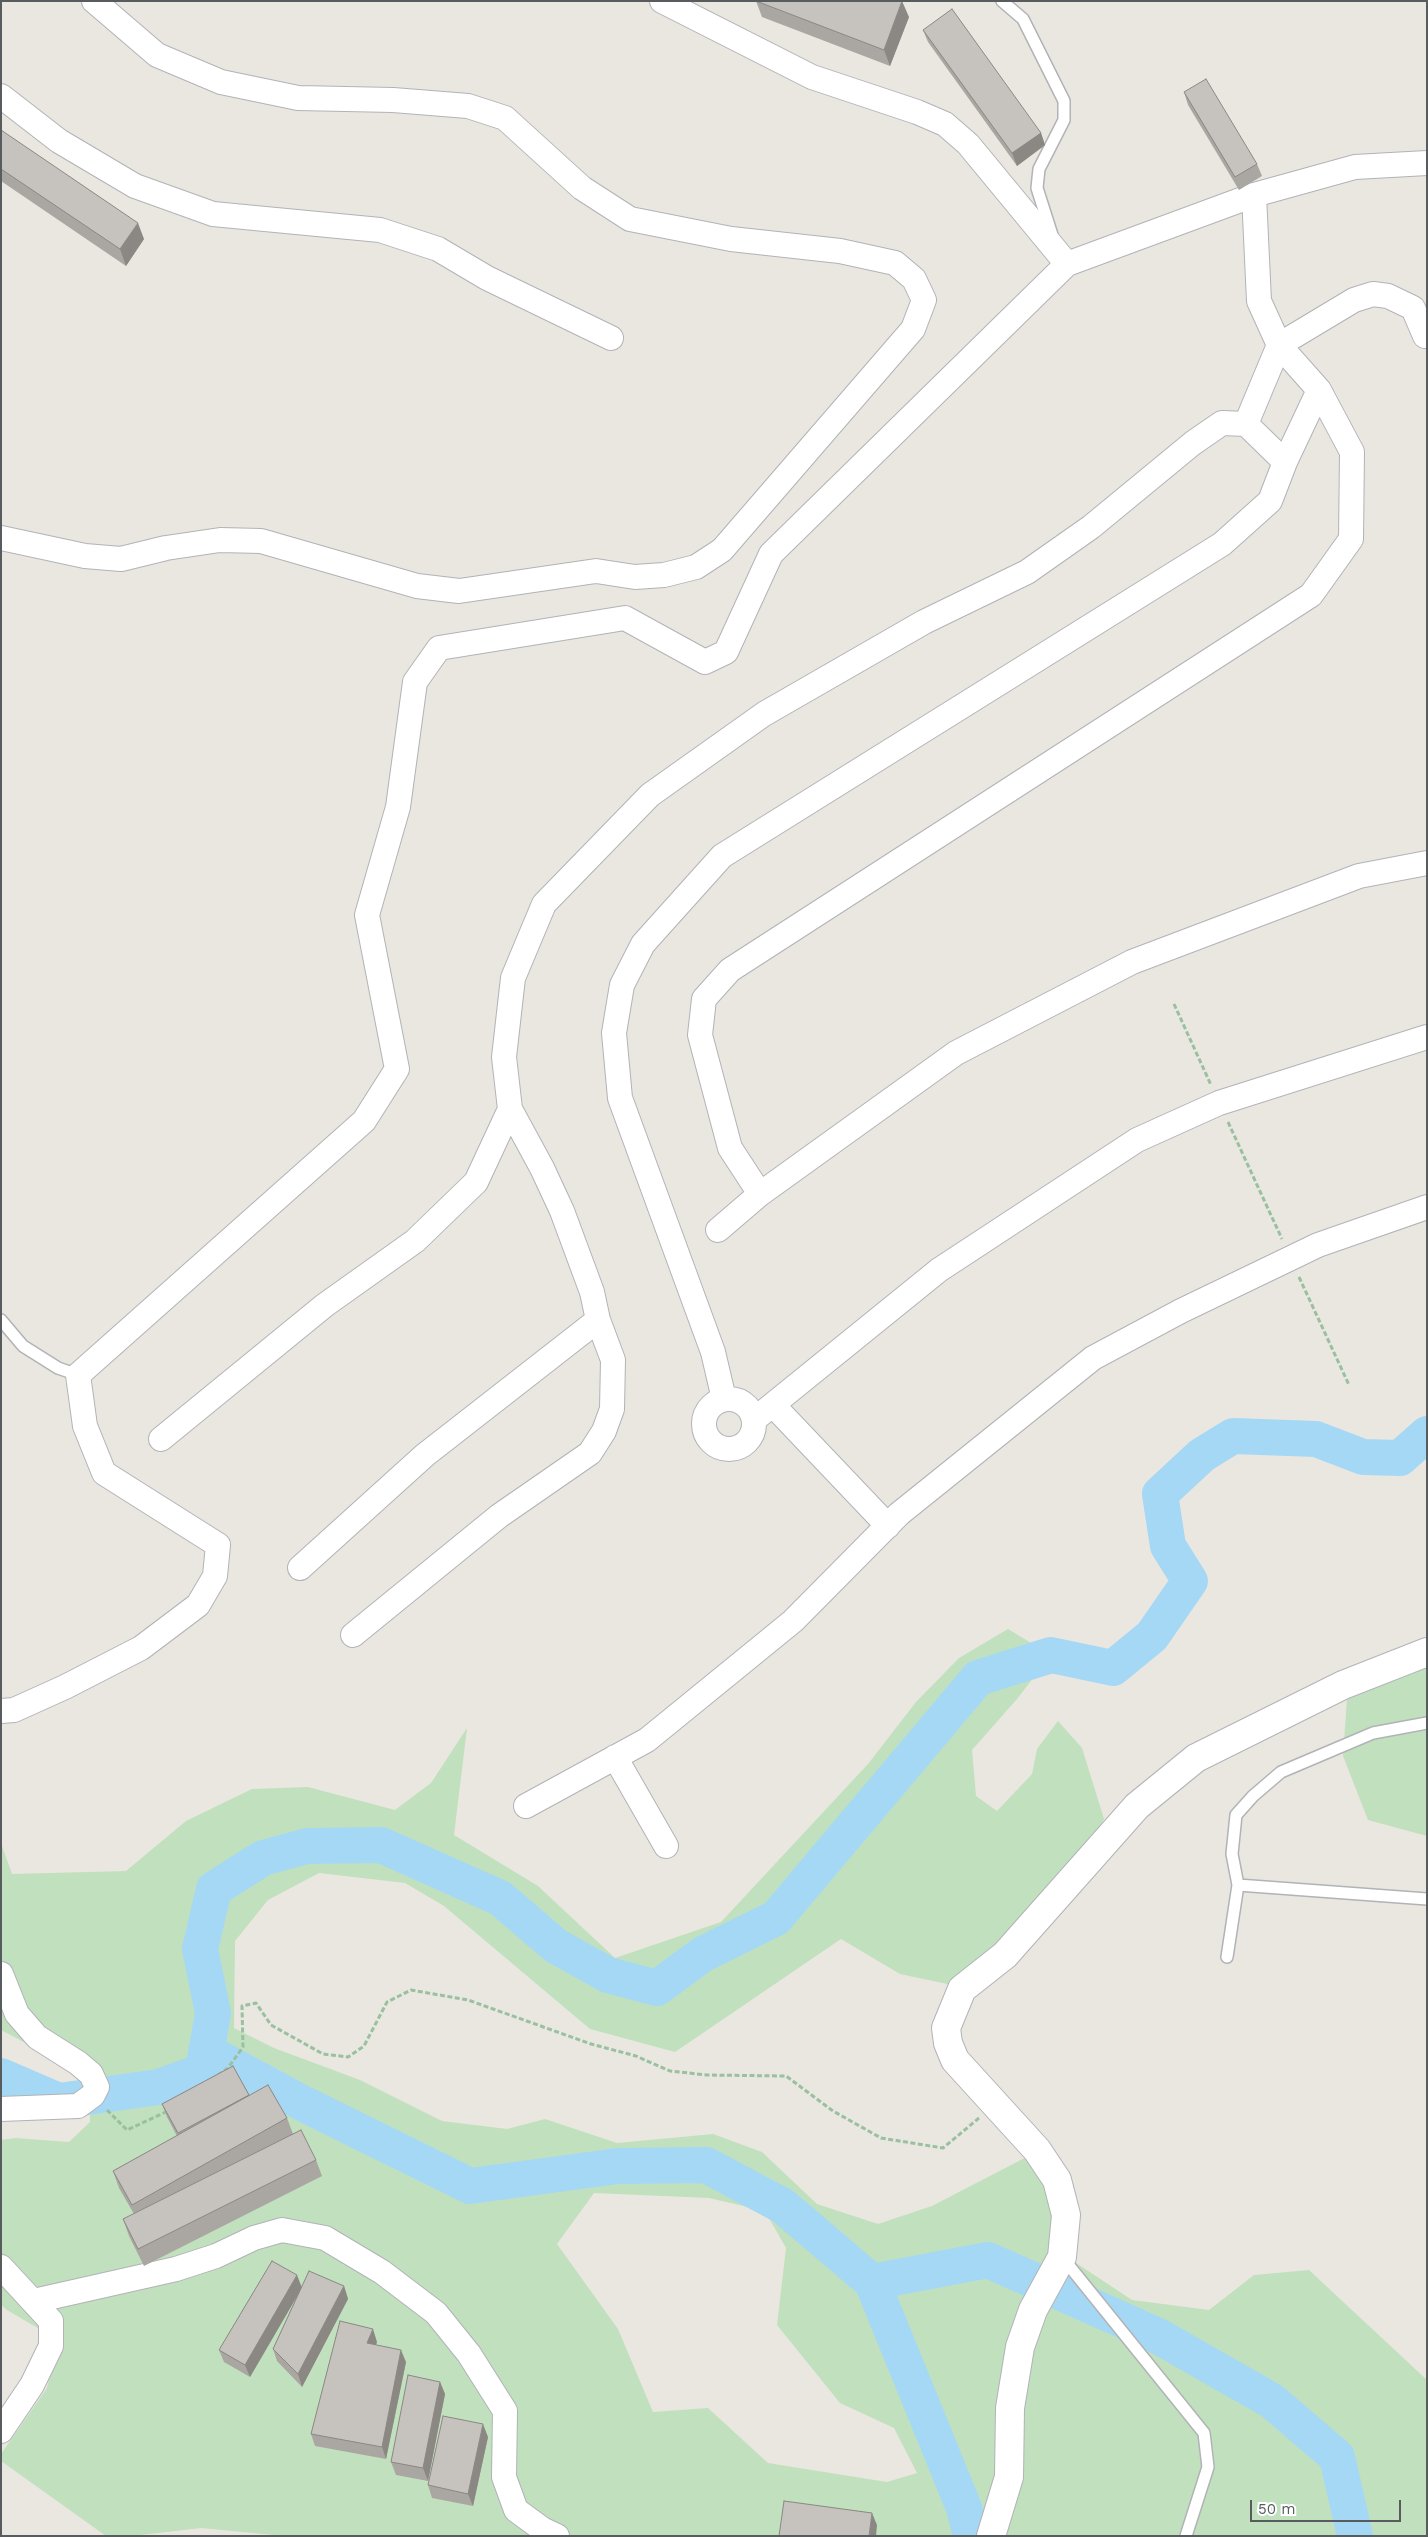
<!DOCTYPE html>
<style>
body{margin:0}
#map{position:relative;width:1428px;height:2537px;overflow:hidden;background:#eae7e0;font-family:"Work Sans",sans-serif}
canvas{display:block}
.frame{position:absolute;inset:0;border:2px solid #595c5f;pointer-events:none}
.scale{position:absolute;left:1250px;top:2500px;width:151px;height:22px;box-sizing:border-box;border:2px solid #595c5f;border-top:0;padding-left:6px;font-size:15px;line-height:18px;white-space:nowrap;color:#595c5f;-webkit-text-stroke:4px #fff;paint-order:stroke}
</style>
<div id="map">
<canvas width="1428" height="2537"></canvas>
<div class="frame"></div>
<div class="scale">50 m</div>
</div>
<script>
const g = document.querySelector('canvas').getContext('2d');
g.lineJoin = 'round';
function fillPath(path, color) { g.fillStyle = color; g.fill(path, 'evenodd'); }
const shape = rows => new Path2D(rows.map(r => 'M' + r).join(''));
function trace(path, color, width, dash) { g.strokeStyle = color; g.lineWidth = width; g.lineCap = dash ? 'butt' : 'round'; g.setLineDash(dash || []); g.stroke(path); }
fillPath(shape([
 [1008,1629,1051,1655,1017,1699,972,1750,976,1796,997,1811,1032,1774,1037,1749,1058,1721,1082,1748,1104,1819,1053,1907,966,1988,900,1974,841,1939,675,2052,590,2029,444,1906,405,1883,319,1873,268,1900,235,1941,234,2028,274,2048,360,2080,442,2121,507,2129,545,2119,617,2143,713,2134,762,2152,817,2204,878,2224,932,2206,1042,2149,1067,2257,1132,2300,1209,2310,1254,2275,1309,2270,1427,2380,1427,2536,284,2536,201,2528,132,2536,106,2536,1,2461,1,2454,47,2388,58,2340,7,2310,1,2305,1,2140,15,2138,69,2142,90,2122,90,2077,1,2030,1,1843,12,1874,126,1871,186,1821,252,1789,308,1787,395,1810,431,1783,467,1728,454,1835,538,1886,615,1958,721,1922,868,1764,916,1702,959,1658],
 [594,2193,709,2198,765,2211,786,2248,777,2325,840,2403,894,2428,917,2473,887,2482,768,2463,708,2408,653,2412,618,2329,557,2244],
 [1427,1653,1427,1836,1368,1820,1343,1756,1348,1685]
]), '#c1e0be');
trace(shape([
 [206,2051,304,2104,470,2186,618,2166,706,2165,783,2206,872,2282,988,2260,1158,2336,1272,2401,1337,2457,1355,2536],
 [1,2076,59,2101,159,2087,203,2071,213,2013,200,1949,214,1889,263,1858,307,1846,381,1845,500,1898,556,1946,608,1975,657,1988,703,1954,776,1918,978,1678,1051,1655,1113,1668,1152,1636,1190,1581,1168,1546,1160,1494,1202,1455,1233,1436,1316,1439,1363,1457,1400,1458,1427,1434],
 [872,2282,964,2508,971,2536]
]), '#a5d8f5', 36);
const service = shape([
 [1002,1,1023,19,1064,101,1064,120,1039,169,1037,188,1052,235],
 [1,1320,23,1346,58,1368,78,1375],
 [1238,1885,1427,1899],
 [1227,1957,1238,1885,1232,1854,1236,1815,1253,1796,1281,1772,1373,1733,1427,1723],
 [1062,2257,1204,2433,1208,2467,1186,2536]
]);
const minor = shape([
 [662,1,812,77,917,112,945,124,968,144,1067,264],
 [1,96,59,141,135,186,213,214,380,230,438,249,487,278,611,338],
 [1246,424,1279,345,1354,300,1373,294,1388,296,1413,308,1425,336],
 [1,538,85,556,121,559,166,548,220,540,261,541,417,586,459,591,596,571,635,577,664,575,696,567,722,550,913,329,924,300,914,279,895,263,840,251,731,239,630,219,582,188,505,118,468,106,393,100,298,98,221,82,157,55,94,1],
 [760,1194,730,1148,700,1035,704,999,730,970,1311,595,1351,539,1352,452,1319,390,1279,345,1259,301,1254,195],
 [718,1230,760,1194,956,1053,1132,962,1359,876,1427,863],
 '704 1424a25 25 0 1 1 50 0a25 25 0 1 1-50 0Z',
 [724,1399,713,1352,620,1098,614,1033,622,985,643,944,722,856,1222,544,1270,501,1285,462,1319,390],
 [773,1405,888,1526],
 [755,1419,939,1270,1137,1140,1219,1103,1427,1037],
 [161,1439,325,1305,415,1241,476,1182,510,1109],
 [300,1568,425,1455,598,1320],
 [353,1635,499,1516,590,1453,604,1431,612,1409,613,1360,598,1320,592,1292,562,1211,542,1168,510,1109,504,1057,513,978,544,904,650,795,764,714,924,622,1027,572,1091,527,1193,443,1222,423,1246,424,1285,462],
 [1,1711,14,1710,65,1687,141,1648,198,1605,215,1576,218,1545,104,1473,85,1426,78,1375,364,1121,397,1069,367,915,398,807,415,682,439,648,625,618,705,662,726,652,771,554,1067,264,1254,195,1355,167,1427,163],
 [615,1757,666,1846],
 [526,1806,647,1740,793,1621,899,1514,1093,1358,1181,1311,1318,1245,1427,1207],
 [1,1974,17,2014,37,2037,78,2063,91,2074,97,2087,93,2095,78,2106,1,2109],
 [1,2267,51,2321,51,2346,32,2385,1,2431],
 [34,2301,176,2269,216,2256,254,2238,282,2230,325,2238,382,2272,436,2313,469,2354,505,2411,504,2477,516,2510,542,2529,557,2536]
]);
const tertiary = shape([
 [991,2536,1009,2477,1010,2408,1020,2347,1033,2310,1062,2257,1066,2215,1057,2180,1037,2150,955,2060,948,2043,946,2028,962,1989,1005,1955,1137,1806,1196,1758,1343,1685,1427,1652]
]);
trace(service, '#b1b3b7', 14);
trace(minor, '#b1b3b7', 26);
trace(tertiary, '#b1b3b7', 30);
trace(shape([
 [1174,1004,1211,1085],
 [1228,1122,1282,1239],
 [1299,1277,1349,1385],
 [218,2075,228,2068,243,2047,242,2006,256,2003,271,2025,323,2054,348,2057,364,2046,387,2002,411,1990,468,2000,591,2044,636,2056,670,2071,707,2075,786,2076,833,2111,881,2138,943,2148,979,2118],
 [107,2110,127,2130,168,2111]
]), '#99c0a0', 3, [5, 2.5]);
trace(service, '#fff', 11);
trace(minor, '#fff', 24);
trace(tertiary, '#fff', 28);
fillPath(shape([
 [756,1,909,17,890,66,762,17],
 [923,30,1041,133,1045,145,1017,166,928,42],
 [1184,92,1257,164,1262,176,1239,190,1188,105],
 [1,130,144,239,126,266,1,181],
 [233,2066,249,2095,287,2118,293,2134,316,2160,322,2176,144,2266,129,2236,123,2219,134,2214,119,2188,113,2171,177,2136,167,2117,162,2104],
 [344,2286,348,2299,302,2387,277,2361,273,2349,299,2292,250,2377,224,2362,219,2350,301,2287],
 [377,2342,376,2345,406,2362,386,2459,315,2446,311,2434],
 [440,2382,445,2394,428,2481,396,2475,391,2462],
 [488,2437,473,2506,432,2498,428,2485]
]), '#aaa7a3');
fillPath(shape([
 [902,1,909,17,890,66,884,50],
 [1041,133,1045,145,1017,166,1012,153],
 [138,223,144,239,126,266,120,249],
 [297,2275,302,2288,250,2377,245,2365],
 [344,2286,348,2299,302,2387,298,2374],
 [373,2329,377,2342,372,2355,367,2343],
 [401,2350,406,2362,386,2459,382,2447],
 [440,2382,445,2394,428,2481,423,2468],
 [483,2424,488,2437,473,2506,468,2494],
 [872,2513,877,2525,876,2536,869,2536]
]), '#8b8884');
const building = shape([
 [756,1,902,1,884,50,756,1],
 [952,9,1041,133,1012,153,923,30,952,9],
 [1206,79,1257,164,1235,177,1184,92,1206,79],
 [1,130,138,223,120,249,1,169,1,130],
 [233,2066,249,2095,178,2133,162,2104,233,2066],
 [268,2085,287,2118,132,2205,113,2171,268,2085],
 [301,2130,316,2160,138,2249,123,2219,301,2130],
 [272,2261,297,2275,245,2365,219,2350,272,2261],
 [309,2271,344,2286,298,2374,273,2349,309,2271],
 [340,2321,373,2329,367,2343,401,2350,382,2447,311,2434,340,2321],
 [408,2375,440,2382,423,2468,391,2462,408,2375],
 [443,2416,483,2424,468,2494,428,2485,443,2416],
 [784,2501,872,2513,869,2536,779,2536,784,2501]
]);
fillPath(building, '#c6c2bd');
trace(building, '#8b8884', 1);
</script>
